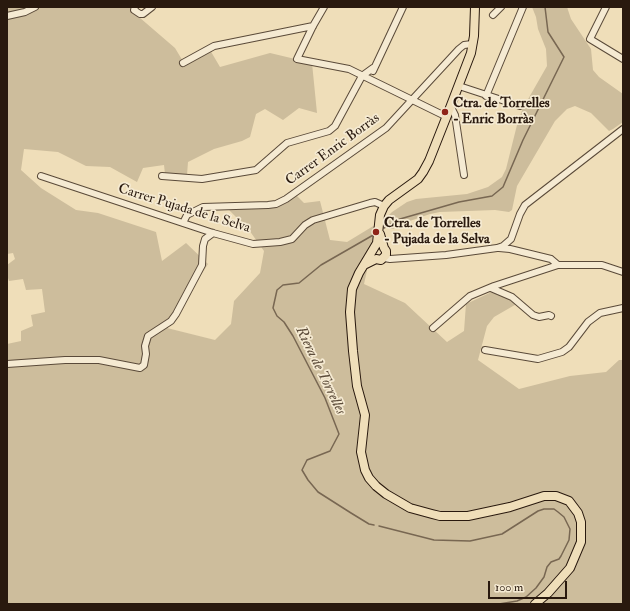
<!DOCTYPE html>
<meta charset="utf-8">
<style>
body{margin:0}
#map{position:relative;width:630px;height:611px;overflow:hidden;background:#efdeb9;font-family:"IM FELL Double Pica",serif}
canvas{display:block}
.frame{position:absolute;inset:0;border:8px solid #29190e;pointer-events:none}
.scale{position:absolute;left:488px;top:581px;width:79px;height:18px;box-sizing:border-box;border:2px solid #29190e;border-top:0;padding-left:5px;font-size:12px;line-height:14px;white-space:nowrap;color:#29190e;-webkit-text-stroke:3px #f5ead2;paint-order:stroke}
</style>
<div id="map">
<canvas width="630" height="611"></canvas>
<div class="frame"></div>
<div class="scale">100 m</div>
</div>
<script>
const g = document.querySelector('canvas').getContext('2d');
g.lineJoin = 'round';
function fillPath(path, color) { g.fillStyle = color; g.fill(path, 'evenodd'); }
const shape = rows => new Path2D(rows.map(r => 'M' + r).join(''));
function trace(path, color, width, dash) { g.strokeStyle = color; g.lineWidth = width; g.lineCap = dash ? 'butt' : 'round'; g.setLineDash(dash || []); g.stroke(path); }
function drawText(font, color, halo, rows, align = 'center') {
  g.font = font + ' "IM FELL Double Pica",serif'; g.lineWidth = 3.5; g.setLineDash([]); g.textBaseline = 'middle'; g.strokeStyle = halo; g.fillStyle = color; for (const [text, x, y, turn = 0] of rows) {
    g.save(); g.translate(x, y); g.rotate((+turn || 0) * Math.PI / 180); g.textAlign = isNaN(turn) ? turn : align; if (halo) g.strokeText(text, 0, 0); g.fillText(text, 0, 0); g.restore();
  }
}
fillPath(shape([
 [7,7,132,7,132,11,175,48,184,63,210,50,220,67,270,53,312,63,317,113,299,108,283,120,265,109,256,114,250,137,242,141,214,149,188,162,187,175,165,174,164,165,143,168,137,182,110,167,86,166,58,152,24,149,21,170,41,188,76,210,98,213,156,232,162,261,186,243,208,264,167,328,215,340,231,324,234,301,260,273,264,251,249,230,228,209,277,207,296,195,304,203,320,201,330,240,347,242,375,225,368,266,364,284,405,303,447,342,464,331,466,304,496,290,520,302,494,317,487,326,478,360,519,389,570,376,606,372,619,360,623,360,623,604,7,604,7,344,21,341,21,331,33,326,31,315,45,312,42,289,26,290,23,279,9,281,7,275,7,265,15,259,13,253,7,254],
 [532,7,567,7,571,19,591,49,593,70,599,77,623,94,623,122,613,129,609,131,591,113,575,106,567,109,555,121,517,186,512,210,509,212,495,210,440,212,430,214,407,222,393,229,389,229,387,221,389,215,392,212,407,202,416,199,467,194,488,187,502,177,506,169,518,121,523,108,547,66,546,49,538,29,536,17]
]), '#cdbd9c');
trace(shape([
 [384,228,400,219,459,202,492,196,503,187,523,140,564,57,548,32,545,7],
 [374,525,369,524,351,513,318,492,308,480,302,470,307,460,330,451,339,434,325,398,293,336,284,322,277,316,273,308,277,290,283,285,299,283,321,265,375,234],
 [379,526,434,540,470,541,502,534,538,511,544,509,554,509,558,512,564,517,570,529,569,540,561,556,559,559,551,562,547,567,544,577,536,588,526,597,517,601,499,604]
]), '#786752', 1.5);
const minor = shape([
 [135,7,134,10,140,14,143,14,152,7],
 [324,7,313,26,297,59,349,69,447,117],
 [606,7,590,39,623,59],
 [493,15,501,7],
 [7,16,25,12,35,7],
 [183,63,214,46,313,26],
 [373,71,403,7],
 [459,86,520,106],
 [486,96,523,7],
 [451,107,455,115,464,175],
 [41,176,213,233,253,244,280,242,292,239,305,225,313,220,370,203,375,202,384,206],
 [162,176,202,179,256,170,287,143,329,131,335,126,362,76,373,68],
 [183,223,187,215,203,207,268,205,276,204,286,199,386,128,459,49,464,45,472,44],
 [499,248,510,249,551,259,558,265,602,265,623,272],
 [384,258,390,259,446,255,497,248,503,246,511,239,520,214,525,205,623,129],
 [491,288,512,297,533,315,539,317,549,315,551,316],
 [433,328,470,296,494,286,558,265],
 [485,350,538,359,562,352,569,347,588,322,600,313,623,308],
 [7,364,65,360,99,360,140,368,144,365,146,354,145,346,148,336,171,321,176,314,202,265,203,246,205,239,213,233]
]);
const major = shape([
 [475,7,474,36,471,53,448,113,429,161,423,172,418,179,389,200,384,206,380,215,377,243,359,273,352,289,350,312,353,351,357,386,365,415,361,452,365,470,369,478,376,486,386,494,410,508,432,514,440,516,468,516,510,507,544,496,556,496,569,501,578,513,581,522,581,542,570,568,548,593,535,604],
 [366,264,376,259,381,260,386,255,386,251,384,248,380,234]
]);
trace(minor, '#5a4a39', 8);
trace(major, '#29190e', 10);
trace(minor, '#f5ead2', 6);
trace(major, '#efdeb9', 8);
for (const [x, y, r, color] of [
 [445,112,4,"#8f2418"],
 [376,232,4,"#8f2418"]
]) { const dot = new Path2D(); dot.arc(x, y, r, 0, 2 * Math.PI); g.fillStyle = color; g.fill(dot); trace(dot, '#f5ead2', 1.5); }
drawText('bold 14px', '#29190e', '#f5ead2', [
 ["Ctra. de Torrelles",453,104],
 ["- Enric Borràs",453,120],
 ["Ctra. de Torrelles",384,224],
 ["- Pujada de la Selva",384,240]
], 'left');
drawText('14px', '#29190e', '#f5ead2', [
 ["Carrer Enric Borràs",333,150,-36],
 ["Carrer Pujada de la Selva",184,209,17]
]);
drawText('italic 15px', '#5d4d3b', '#f5ead2', [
 ["Riera de Torrelles",320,371,64]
]);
</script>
